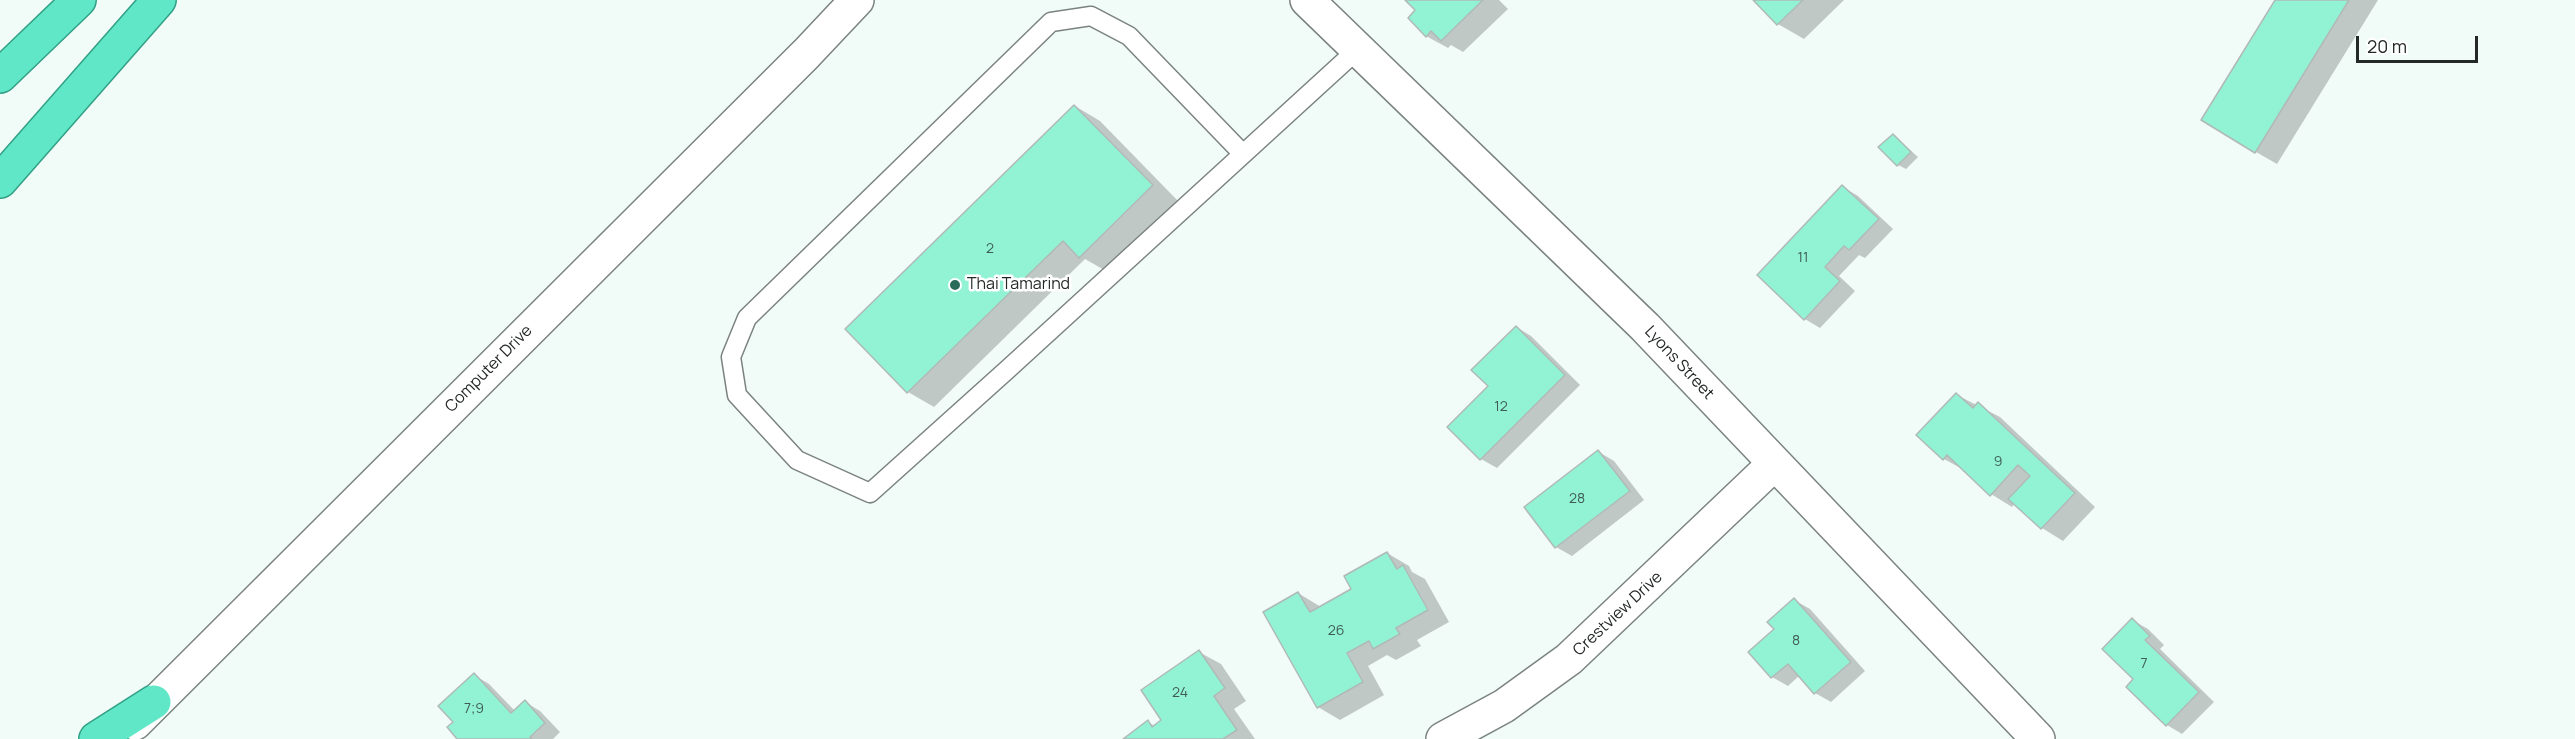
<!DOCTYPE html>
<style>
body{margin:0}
#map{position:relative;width:2575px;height:739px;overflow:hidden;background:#f1fbf7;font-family:Manrope,sans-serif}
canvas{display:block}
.scale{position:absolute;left:2356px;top:36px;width:122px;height:27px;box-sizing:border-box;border:3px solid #242827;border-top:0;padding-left:8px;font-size:18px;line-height:21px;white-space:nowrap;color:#242827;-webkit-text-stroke:4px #fff;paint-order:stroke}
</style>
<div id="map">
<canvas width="2575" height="739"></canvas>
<div class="scale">20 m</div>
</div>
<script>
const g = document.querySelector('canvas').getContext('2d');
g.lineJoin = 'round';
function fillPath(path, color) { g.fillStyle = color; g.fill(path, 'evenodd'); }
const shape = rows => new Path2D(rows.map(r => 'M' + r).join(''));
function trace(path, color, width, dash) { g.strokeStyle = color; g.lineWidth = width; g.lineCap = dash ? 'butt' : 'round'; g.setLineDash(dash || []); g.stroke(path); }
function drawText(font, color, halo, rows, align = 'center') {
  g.font = font + ' Manrope,sans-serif'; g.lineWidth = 5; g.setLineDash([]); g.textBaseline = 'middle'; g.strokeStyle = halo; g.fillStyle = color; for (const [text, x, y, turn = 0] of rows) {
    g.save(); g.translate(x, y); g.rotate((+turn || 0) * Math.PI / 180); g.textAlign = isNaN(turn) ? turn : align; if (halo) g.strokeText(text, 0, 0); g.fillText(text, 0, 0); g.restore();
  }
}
fillPath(shape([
 [1407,0,1499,0,1508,9,1463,52,1451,45,1448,48,1426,36,1417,10],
 [1755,0,1844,0,1804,39,1778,24],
 [2276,0,2378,0,2277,164,2256,152],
 [1075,106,1100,121,1178,201,1106,271,1085,259,934,407,908,392,847,329],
 [1893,135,1918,157,1906,169,1898,165],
 [1843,187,1858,196,1893,229,1865,258,1859,255,1839,276,1855,291,1820,328,1805,319],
 [1516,327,1531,336,1580,385,1497,468,1481,459,1449,427,1490,386],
 [1957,395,2000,417,2095,507,2063,541,2042,528,2015,503,2012,507,1991,494,1966,471,1944,459,1918,434],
 [1599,452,1614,461,1644,500,1572,556,1556,547,1526,508],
 [1387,553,1409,566,1412,572,1425,579,1449,622,1417,640,1421,646,1396,660,1387,655,1368,666,1384,695,1340,720,1318,707,1298,593,1321,607,1353,589],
 [1794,600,1810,609,1865,671,1831,702,1815,693,1800,675,1788,686,1772,677,1750,652,1776,629],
 [2132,620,2148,629,2164,645,2160,649,2214,702,2182,734,2167,725,2136,679],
 [1199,652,1221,664,1246,701,1234,709,1255,739,1124,739,1148,722,1155,726,1163,721],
 [474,675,489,684,515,711,525,702,540,711,560,732,553,739,459,739,455,722]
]), '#0003');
const building = shape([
 [1405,0,1483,0,1441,41,1431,31,1426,37,1408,18,1415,10,1405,0],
 [1753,0,1803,0,1777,25,1753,0],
 [2275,0,2349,0,2255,153,2201,120,2275,0],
 [1074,105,1153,185,1079,258,1063,241,907,393,845,329,1074,105],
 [1893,134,1911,152,1897,166,1878,147,1893,134],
 [1842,185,1879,219,1849,250,1844,246,1825,267,1840,281,1804,320,1757,275,1842,185],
 [1516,326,1565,375,1480,460,1447,427,1488,386,1471,370,1516,326],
 [1956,393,1973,408,1978,402,2075,493,2041,529,2008,499,2030,476,2018,465,1990,496,1947,455,1943,460,1916,435,1956,393],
 [1598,450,1630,491,1555,548,1524,507,1598,450],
 [1387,552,1397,569,1403,565,1428,610,1396,628,1400,634,1373,649,1369,641,1347,653,1363,682,1317,708,1263,612,1298,592,1310,612,1351,589,1344,576,1387,552],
 [1794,598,1851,662,1814,694,1788,664,1771,678,1748,652,1774,629,1767,622,1794,598],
 [2132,618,2150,636,2145,640,2199,692,2166,726,2126,687,2133,679,2102,649,2132,618],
 [1199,650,1225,688,1214,696,1237,730,1223,739,1123,739,1148,720,1152,727,1161,720,1141,690,1199,650],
 [474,673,511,713,525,700,545,723,530,737,532,739,457,739,447,727,453,722,438,706,474,673]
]);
fillPath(building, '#91f3d4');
trace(building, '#b0b9b6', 1.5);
const service = shape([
 [1243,154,1129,36,1091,16,1051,22,747,318,731,357,737,395,797,460,870,493,1008,369,1357,50]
]);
const minor = shape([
 [1307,0,1645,327,2038,739],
 [1443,739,1504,706,1569,659,1774,464]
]);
const tertiary = shape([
 [135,723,806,54,857,0]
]);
const trunk = shape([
 [0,76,79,0],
 [0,181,159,0],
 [96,739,154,702]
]);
trace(service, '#7b8380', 21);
trace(minor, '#7b8380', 36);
trace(tertiary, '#7b8380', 36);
trace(trunk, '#32a086', 36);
trace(service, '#fff', 18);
trace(minor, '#fff', 33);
trace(tertiary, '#fff', 33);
trace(trunk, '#60e7c7', 33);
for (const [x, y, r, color] of [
 [955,285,6,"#2b6b5a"]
]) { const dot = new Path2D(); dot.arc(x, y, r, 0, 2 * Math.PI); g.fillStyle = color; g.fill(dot); trace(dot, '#fff', 2); }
drawText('14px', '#3f5b52', null, [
 ["2",990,249],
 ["11",1803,258],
 ["12",1501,407],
 ["9",1998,462],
 ["28",1577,499],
 ["26",1336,631],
 ["8",1796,641],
 ["7",2144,664],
 ["24",1180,693],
 ["7;9",474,709]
]);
drawText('16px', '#242827', '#fff', [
 ["Thai Tamarind",967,285]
], 'left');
drawText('16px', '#242827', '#fff', [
 ["Lyons Street",1679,363,47],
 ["Computer Drive",489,369,-45],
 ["Crestview Drive",1618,614,-43]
]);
</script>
